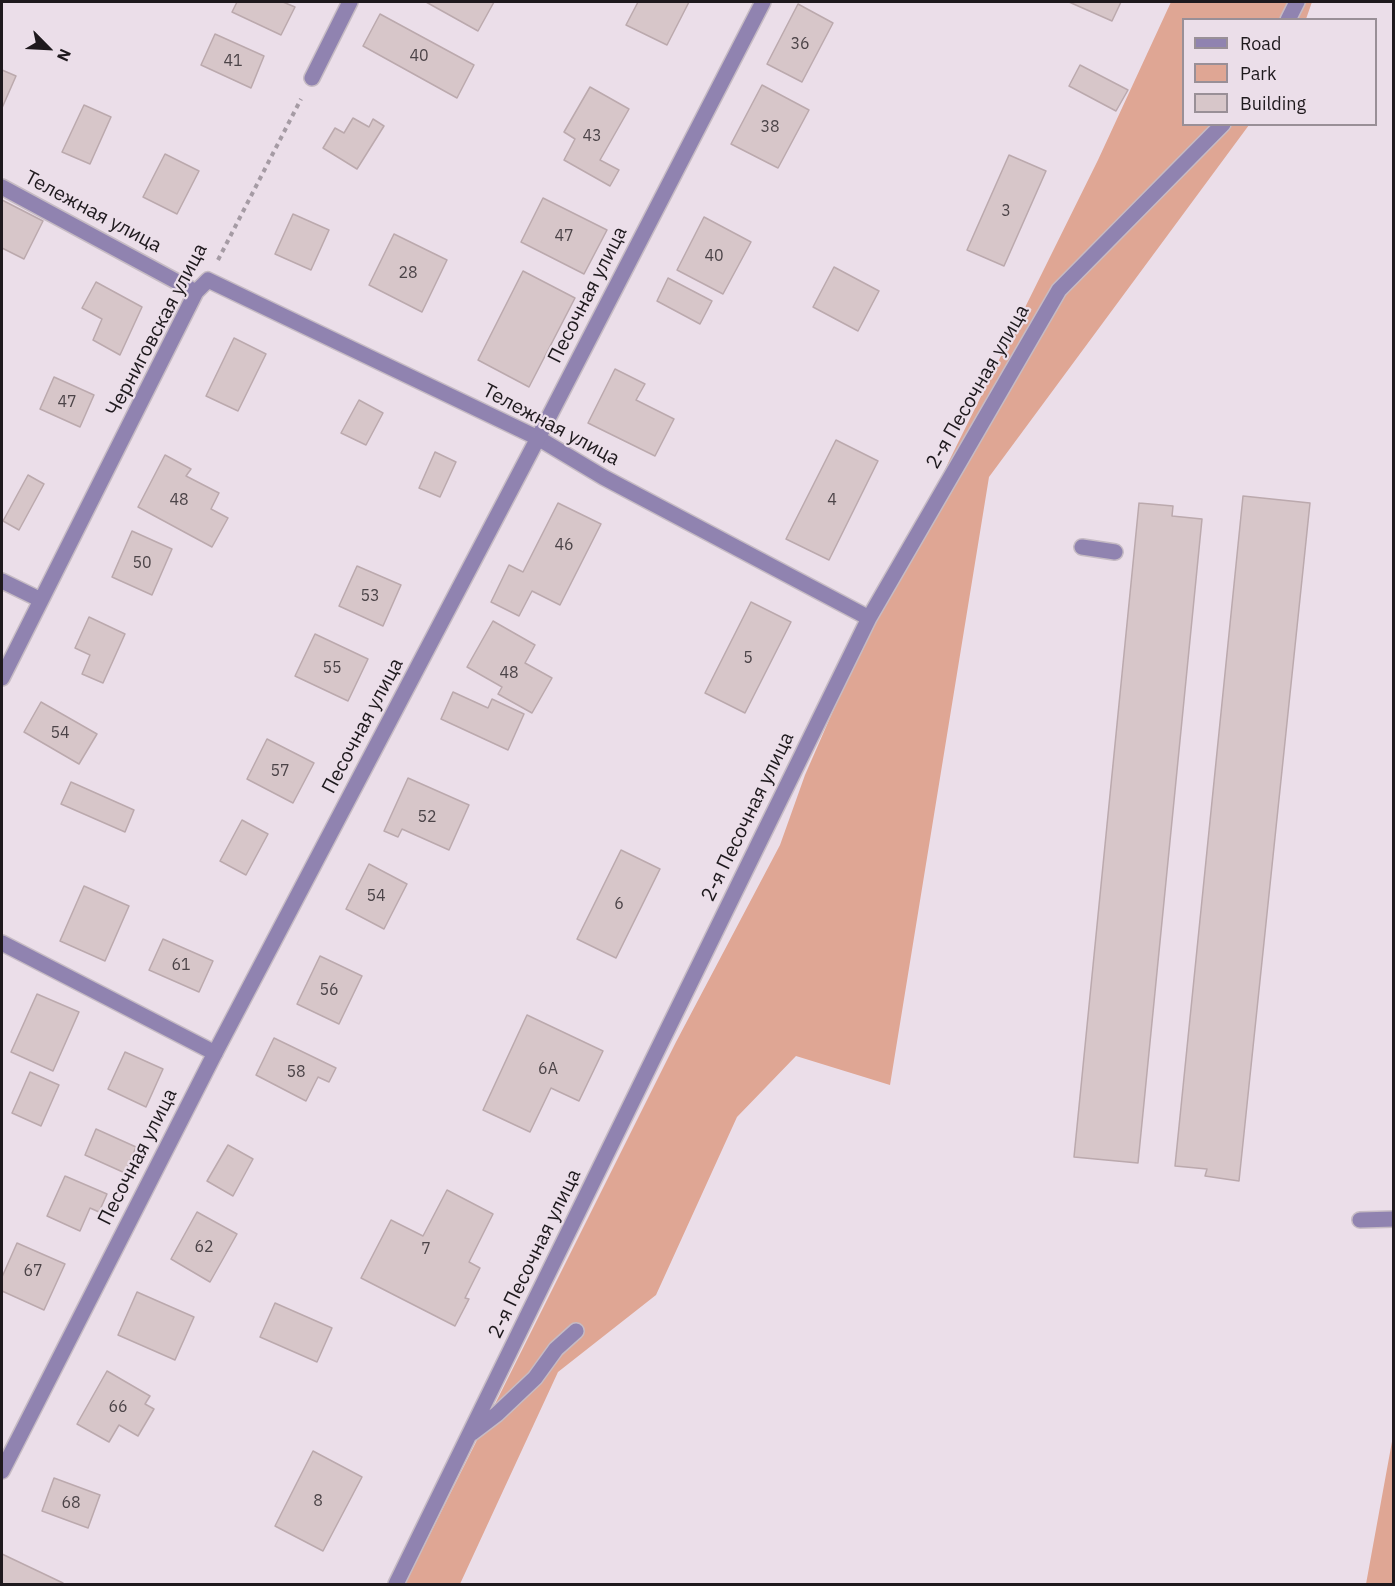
<!DOCTYPE html>
<meta charset="utf-8">
<style>
body{margin:0}
#map{position:relative;width:1395px;height:1586px;overflow:hidden;background:#ebdee9;font-family:"IBM Plex Sans",sans-serif}
canvas{display:block}
.frame{position:absolute;inset:0;border:3px solid #1e191d;pointer-events:none}
.legend{position:absolute;left:1182px;top:18px;width:195px;height:108px;box-sizing:border-box;background:#ebdee9;border:2px solid #998f97;margin:0;padding:8px 10px;list-style:none;font-size:18px;color:#1e191d}
.legend li{display:flex;align-items:center;gap:12px;height:30px}
.legend b{width:30px;border:2px solid #998f97}
.north{position:absolute;left:18px;top:18px;width:60px;height:60px;-webkit-text-stroke:4px #ebdee9;paint-order:stroke;rotate:114deg;font-size:16px;font-weight:700;line-height:24px;text-align:center;color:#1e191d}
.north::after{content:'';display:block;margin:auto;width:21px;height:27px;background:#1e191d;clip-path:polygon(50% 0,100% 100%,50% 72%,0 100%)}
</style>
<div id="map">
<canvas width="1395" height="1586"></canvas>
<div class="frame"></div>
<ul class="legend">
<li><b style="height:8px;background:#9083b0"></b>Road</li>
<li><b style="height:16px;background:#dfa694"></b>Park</li>
<li><b style="height:16px;background:#d7c6c9"></b>Building</li>
</ul>
<div class="north">N</div>
</div>
<script>
const g = document.querySelector('canvas').getContext('2d');
g.lineJoin = 'round';
function fillPath(path, color) { g.fillStyle = color; g.fill(path, 'evenodd'); }
const shape = rows => new Path2D(rows.map(r => 'M' + r).join(''));
function trace(path, color, width, dash) { g.strokeStyle = color; g.lineWidth = width; g.lineCap = dash ? 'butt' : 'round'; g.setLineDash(dash || []); g.stroke(path); }
function drawText(font, color, halo, rows, align = 'center') {
  g.font = font + ' "IBM Plex Sans",sans-serif'; g.lineWidth = 4.5; g.setLineDash([]); g.textBaseline = 'middle'; g.strokeStyle = halo; g.fillStyle = color; for (const [text, x, y, turn = 0] of rows) {
    g.save(); g.translate(x, y); g.rotate((+turn || 0) * Math.PI / 180); g.textAlign = isNaN(turn) ? turn : align; if (halo) g.strokeText(text, 0, 0); g.fillText(text, 0, 0); g.restore();
  }
}
fillPath(shape([
 [1171,2,1312,2,1306,19,1184,20,1184,124,1249,125,989,477,890,1085,796,1056,737,1117,656,1295,558,1372,460,1584,405,1584,676,1042,780,845,805,775,847,679,950,459,1098,160],
 [1393,1436,1393,1584,1366,1584]
]), '#dfa694');
const building = shape([
 [237,2,283,2,295,7,281,35,232,12,237,2],
 [426,2,494,2,478,31,426,2],
 [638,2,689,2,667,45,626,25,638,2],
 [1069,2,1121,2,1112,21,1069,2],
 [798,4,833,23,802,82,767,64,798,4],
 [380,14,474,65,457,98,363,46,380,14],
 [215,34,264,56,251,88,201,65,215,34],
 [1080,65,1128,90,1116,111,1069,86,1080,65],
 [2,70,16,76,2,108,2,70],
 [762,85,809,110,778,168,731,144,762,85],
 [590,87,629,109,600,160,619,170,610,186,564,160,575,139,564,132,590,87],
 [84,105,111,117,90,164,62,152,84,105],
 [353,118,369,127,373,119,384,126,357,169,323,148,335,128,344,133,353,118],
 [165,154,199,171,177,214,143,197,165,154],
 [1009,155,1046,171,1004,266,967,250,1009,155],
 [543,198,607,230,584,274,521,242,543,198],
 [2,200,43,221,24,259,2,248,2,200],
 [293,214,329,230,311,270,275,254,293,214],
 [704,217,751,242,723,294,677,270,704,217],
 [394,234,447,260,422,312,369,285,394,234],
 [834,267,879,291,858,331,813,307,834,267],
 [523,271,575,298,529,387,478,360,523,271],
 [668,278,712,301,700,324,657,301,668,278],
 [96,282,142,307,120,355,93,340,102,319,82,308,96,282],
 [234,338,266,354,238,411,206,396,234,338],
 [615,369,645,384,636,400,674,419,655,456,588,423,615,369],
 [54,377,94,395,80,427,40,409,54,377],
 [359,400,383,413,366,445,341,433,359,400],
 [836,440,878,461,829,560,786,539,836,440],
 [435,452,456,462,440,497,419,488,435,452],
 [165,455,191,469,186,476,219,493,211,509,228,518,212,547,138,507,165,455],
 [28,475,44,484,19,530,3,521,28,475],
 [1243,496,1310,503,1239,1181,1205,1176,1207,1169,1175,1166,1243,496],
 [558,503,601,524,560,605,532,591,519,616,491,602,509,565,523,572,558,503],
 [1139,503,1173,506,1172,516,1202,519,1138,1163,1074,1157,1139,503],
 [132,531,172,549,152,595,112,577,132,531],
 [357,566,401,585,383,626,339,606,357,566],
 [751,602,791,622,745,713,705,693,751,602],
 [89,617,125,634,103,683,82,674,90,655,75,648,89,617],
 [493,621,535,645,525,663,552,678,532,713,498,694,502,687,467,667,493,621],
 [315,634,368,659,348,701,295,676,315,634],
 [453,692,488,708,492,699,524,714,508,750,441,719,453,692],
 [41,702,97,734,79,764,24,732,41,702],
 [267,739,314,763,293,803,247,779,267,739],
 [408,778,469,805,449,850,402,829,398,837,384,831,408,778],
 [71,782,134,810,125,832,61,804,71,782],
 [242,820,268,834,246,875,220,861,242,820],
 [621,850,660,869,616,958,577,939,621,850],
 [369,864,407,884,384,929,346,909,369,864],
 [84,886,129,906,105,961,60,941,84,886],
 [163,939,213,961,199,992,149,970,163,939],
 [320,956,362,976,339,1024,297,1004,320,956],
 [37,994,79,1012,53,1071,11,1052,37,994],
 [527,1015,603,1051,579,1101,551,1088,530,1132,483,1110,527,1015],
 [274,1038,336,1068,329,1082,318,1077,306,1101,256,1075,274,1038],
 [125,1052,163,1069,146,1107,108,1089,125,1052],
 [30,1072,59,1085,41,1126,12,1113,30,1072],
 [96,1129,136,1147,125,1173,85,1155,96,1129],
 [228,1145,253,1159,233,1196,207,1181,228,1145],
 [65,1176,107,1194,99,1212,90,1208,80,1231,47,1216,65,1176],
 [447,1190,493,1214,469,1262,480,1268,465,1298,469,1299,455,1326,361,1278,391,1220,423,1236,447,1190],
 [197,1212,237,1234,210,1282,171,1259,197,1212],
 [17,1243,65,1264,44,1310,2,1291,2,1277,17,1243],
 [137,1292,194,1317,175,1360,118,1335,137,1292],
 [275,1303,332,1328,317,1362,260,1337,275,1303],
 [107,1371,150,1396,145,1404,154,1409,138,1436,119,1425,109,1442,77,1424,107,1371],
 [313,1451,362,1477,323,1551,275,1526,313,1451],
 [54,1478,100,1495,88,1528,42,1511,54,1478],
 [2,1554,63,1583,63,1584,2,1584,2,1554]
]);
fillPath(building, '#d7c6c9');
trace(building, '#bba9ad', 1.5);
const service = shape([
 [1288,20,1297,2],
 [538,438,603,477,869,618],
 [1082,547,1115,552],
 [2,943,215,1053],
 [1360,1220,1394,1219],
 [472,1433,497,1414,535,1378,556,1349,576,1331],
 [396,1584,869,618,1059,290,1223,124]
]);
const minor = shape([
 [312,78,350,2],
 [2,187,196,292],
 [2,581,41,600],
 [2,678,196,292,208,280,538,438],
 [2,1471,215,1053,538,438,763,2]
]);
trace(service, '#c6bbc4', 18);
trace(minor, '#c6bbc4', 18);
trace(shape([
 [218,260,301,99]
]), '#a59ba4', 4, [4.5, 4.5]);
trace(service, '#9083b0', 15);
trace(minor, '#9083b0', 15);
drawText('16px', '#4c4448', null, [
 ["36",800,44],
 ["40",419,56],
 ["41",233,61],
 ["38",770,127],
 ["43",592,136],
 ["3",1006,211],
 ["47",564,236],
 ["40",714,256],
 ["28",408,273],
 ["47",67,402],
 ["48",179,500],
 ["4",832,500],
 ["46",564,545],
 ["50",142,563],
 ["53",370,596],
 ["5",748,658],
 ["55",332,668],
 ["48",509,673],
 ["54",60,733],
 ["57",280,771],
 ["52",427,817],
 ["54",376,896],
 ["6",619,904],
 ["61",181,965],
 ["56",329,990],
 ["6А",548,1069],
 ["58",296,1072],
 ["62",204,1247],
 ["7",426,1249],
 ["67",33,1271],
 ["66",118,1407],
 ["8",318,1501],
 ["68",71,1503]
]);
drawText('20px', '#1e191d', '#ebdee9', [
 ["Тележная улица",93,212,28],
 ["Песочная улица",588,295,-63],
 ["Черниговская улица",157,330,-62],
 ["2-я Песочная улица",978,387,-60],
 ["Тележная улица",551,425,28],
 ["Песочная улица",363,726,-62],
 ["2-я Песочная улица",748,817,-64],
 ["Песочная улица",138,1157,-63],
 ["2-я Песочная улица",535,1254,-64]
]);
</script>
